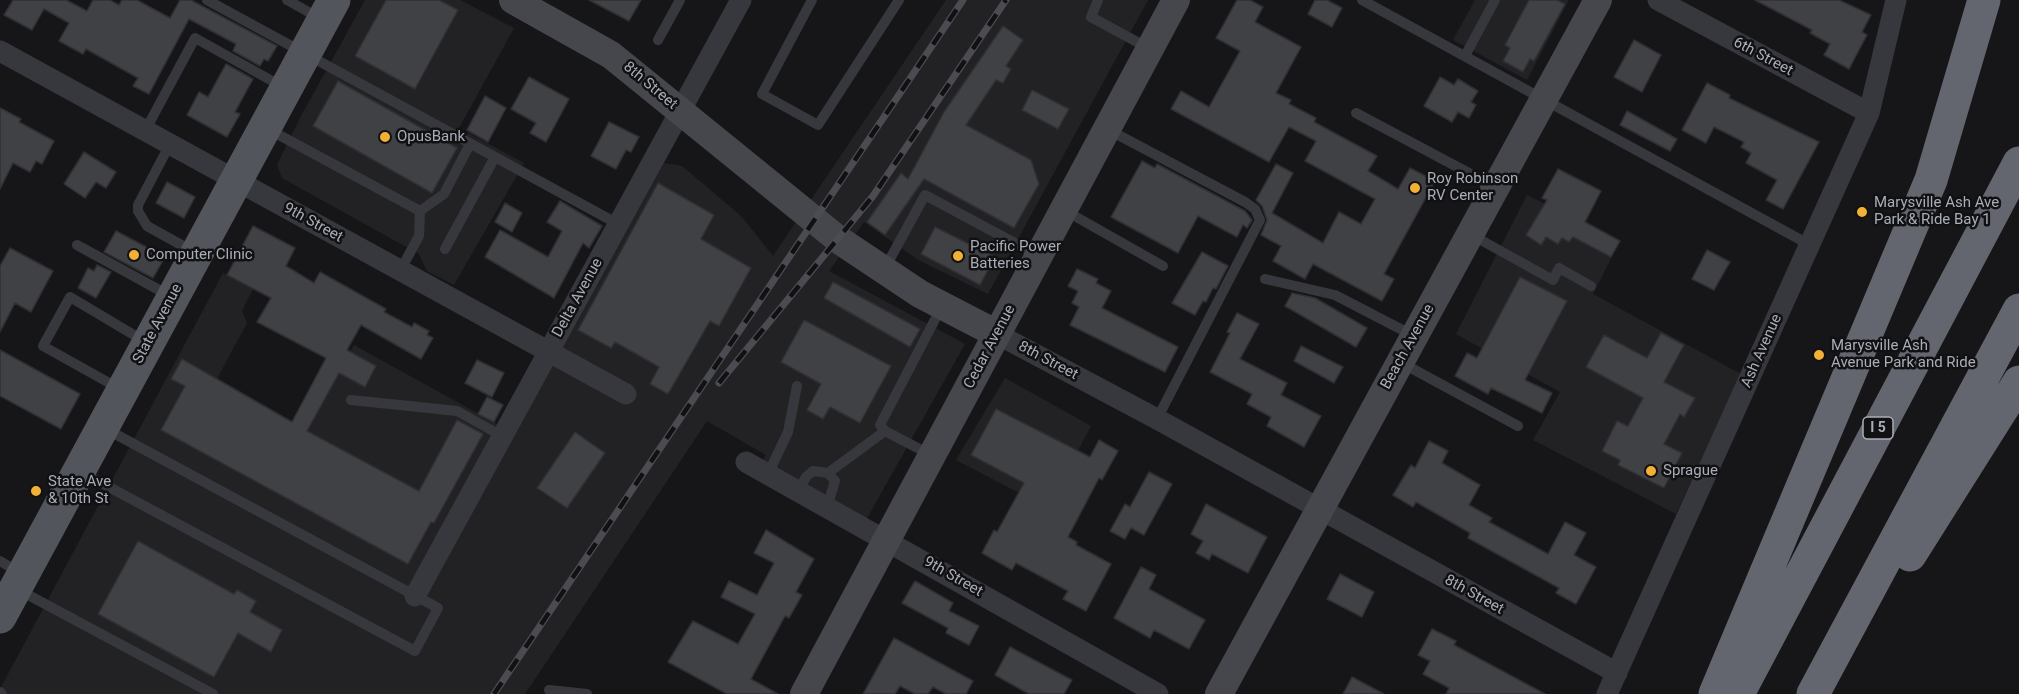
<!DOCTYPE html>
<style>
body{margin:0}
canvas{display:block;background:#161618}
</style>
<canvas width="2019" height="694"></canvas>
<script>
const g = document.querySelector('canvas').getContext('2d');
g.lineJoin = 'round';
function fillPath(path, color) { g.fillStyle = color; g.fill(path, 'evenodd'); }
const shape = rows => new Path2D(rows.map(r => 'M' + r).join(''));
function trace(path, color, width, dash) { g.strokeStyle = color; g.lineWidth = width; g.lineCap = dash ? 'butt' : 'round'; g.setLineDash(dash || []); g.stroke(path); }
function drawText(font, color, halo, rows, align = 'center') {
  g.font = font + ' Roboto,sans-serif'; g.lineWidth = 5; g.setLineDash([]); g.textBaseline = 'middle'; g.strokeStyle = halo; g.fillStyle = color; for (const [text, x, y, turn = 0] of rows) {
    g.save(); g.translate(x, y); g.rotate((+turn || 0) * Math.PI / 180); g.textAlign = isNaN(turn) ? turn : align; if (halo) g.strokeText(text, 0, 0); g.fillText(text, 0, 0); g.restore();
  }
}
fillPath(shape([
 [365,0,460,0,514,28,459,128,524,163,454,285,427,271,419,254,282,178,277,165,300,118],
 [946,0,1148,0,988,294,920,261,864,222,829,271,965,344,866,520,761,464,766,455,707,421,525,694,0,694,0,689,223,273,253,289,242,311,247,323,206,399,296,448,354,345,515,434,664,163,682,166,741,216,773,256],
 [1475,0,1569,0,1527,80,1453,40],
 [1527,195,1620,241,1593,294,1741,374,1676,514,1533,440,1560,392,1456,334],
 [1005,378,1091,426,1048,508,956,460]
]), '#222225');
const building = shape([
 [13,0,66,0,87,11,93,0,110,0,119,5,122,0,137,0,170,18,180,0,191,0,277,46,268,61,264,59,260,66,233,51,236,44,189,19,149,94,133,86,138,78,86,49,83,54,59,41,69,23,44,9,32,30,4,15,13,0],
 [386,0,439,0,458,10,415,89,355,56,386,0],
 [589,0,641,0,629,21,589,0],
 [1237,0,1250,0,1263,7,1255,22,1301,47,1276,93,1291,100,1289,104,1316,118,1314,122,1377,156,1368,171,1398,189,1410,168,1435,181,1384,274,1394,279,1382,301,1313,264,1305,279,1273,261,1281,246,1261,235,1267,220,1262,206,1256,200,1276,164,1293,173,1272,213,1323,243,1339,212,1361,224,1375,199,1305,161,1316,141,1289,127,1269,162,1171,109,1181,91,1209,107,1240,51,1216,38,1237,0],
 [1315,0,1327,0,1342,8,1332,27,1308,14,1315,0],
 [1529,0,1557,0,1565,4,1534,61,1530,59,1523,72,1503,61,1510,48,1505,45,1529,0],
 [1755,0,1839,0,1871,15,1862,32,1867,35,1849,69,1824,55,1830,44,1810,33,1812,30,1755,0],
 [1003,26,1023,40,1006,66,1011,69,1003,83,996,80,966,125,1031,160,1039,184,1014,228,924,179,885,235,867,222,901,173,908,179,944,112,1003,26],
 [1634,40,1661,55,1642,92,1614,77,1634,40],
 [226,64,253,79,235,112,240,114,227,137,187,115,199,92,208,97,226,64],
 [529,77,569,99,546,142,530,133,536,123,511,109,529,77],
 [1440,77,1454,85,1458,79,1478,91,1471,102,1476,105,1469,118,1458,112,1452,122,1424,106,1440,77],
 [338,81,457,148,432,193,313,126,338,81],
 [1707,83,1730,95,1729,98,1819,142,1783,209,1766,200,1777,180,1746,163,1751,153,1741,147,1744,142,1714,127,1706,143,1682,130,1707,83],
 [1032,90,1069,109,1058,129,1022,110,1032,90],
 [485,96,506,108,488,142,467,130,485,96],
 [0,108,21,119,19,122,54,141,42,164,36,161,30,172,13,163,0,189,0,108],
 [1627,111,1677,139,1670,151,1620,125,1627,111],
 [609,122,639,137,631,152,626,150,616,169,591,156,609,122],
 [84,152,116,172,106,188,96,182,85,198,64,184,84,152],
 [1142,161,1155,168,1157,164,1245,211,1252,220,1247,228,1243,225,1237,237,1198,216,1178,253,1111,217,1142,161],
 [1558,169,1601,191,1585,222,1620,241,1611,257,1573,237,1569,242,1562,238,1558,244,1546,237,1541,245,1526,235,1547,200,1542,198,1558,169],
 [167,182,195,197,184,218,156,203,167,182],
 [658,183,714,215,701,239,751,268,719,326,710,321,668,394,650,384,659,367,615,342,611,348,578,330,658,183],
 [560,201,602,226,589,248,583,243,554,298,485,257,500,230,548,257,562,231,547,222,560,201],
 [505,203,522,213,512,232,495,222,505,203],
 [253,226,295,248,286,266,314,283,320,272,386,309,384,312,412,327,414,323,429,331,427,335,433,338,421,359,361,325,347,350,376,366,365,387,339,373,307,431,419,491,457,420,483,434,434,523,431,522,408,564,161,430,185,386,171,379,182,359,292,422,326,358,257,322,271,298,227,275,253,226],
 [935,227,995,257,980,285,921,254,935,227],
 [116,231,165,257,153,278,104,252,116,231],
 [10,248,53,271,31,312,15,303,0,332,0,266,10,248],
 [1707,250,1730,262,1714,290,1692,279,1707,250],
 [1202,252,1228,266,1216,289,1213,288,1206,302,1203,301,1195,315,1172,303,1202,252],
 [97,265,111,272,96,298,78,288,88,268,94,271,97,265],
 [1077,269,1098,279,1096,283,1111,291,1102,308,1178,347,1165,372,1070,325,1079,307,1072,303,1078,291,1068,286,1077,269],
 [1520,277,1567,301,1525,380,1552,393,1542,413,1491,388,1488,394,1455,376,1467,353,1477,358,1520,277],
 [833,282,920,329,910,347,824,298,833,282],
 [1292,293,1315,298,1367,328,1356,347,1285,306,1292,293],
 [1237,313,1259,324,1240,359,1287,383,1281,395,1321,416,1304,447,1267,426,1271,417,1247,404,1252,394,1210,372,1230,333,1227,332,1237,313],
 [804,320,891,366,860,423,830,407,823,419,807,410,821,384,781,362,804,320],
 [1661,333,1684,345,1664,382,1695,398,1684,417,1680,414,1664,444,1682,453,1664,488,1618,465,1620,460,1602,451,1617,421,1628,426,1643,398,1586,367,1604,335,1647,358,1661,333],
 [1301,346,1343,367,1334,383,1294,361,1301,346],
 [0,350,80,394,61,429,0,396,0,350],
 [477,360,504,373,492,397,465,383,477,360],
 [487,397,503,405,494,422,478,414,487,397],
 [996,409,1090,457,1099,440,1118,451,1102,480,1099,478,1068,537,1077,542,1076,545,1111,564,1086,611,1063,599,1068,591,1016,563,1012,570,982,553,994,530,997,532,1024,483,971,455,996,409],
 [575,432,605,453,567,508,537,488,575,432],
 [1429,441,1448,451,1442,463,1480,485,1469,505,1492,518,1489,522,1548,554,1565,522,1586,533,1574,555,1596,567,1576,604,1556,593,1559,588,1468,538,1470,533,1416,502,1413,507,1393,495,1411,465,1415,468,1429,441],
 [1149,472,1172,484,1144,535,1131,528,1125,539,1110,531,1125,504,1130,507,1149,472],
 [1206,504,1267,537,1248,573,1212,554,1209,560,1196,553,1203,541,1191,534,1206,504],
 [766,530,814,559,796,592,802,595,789,618,785,616,751,679,778,694,727,694,668,662,693,621,738,644,755,614,721,597,729,581,757,595,774,563,754,553,766,530],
 [138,541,234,594,237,590,256,601,250,612,282,630,271,652,238,633,214,677,98,614,138,541],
 [1141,567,1156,575,1149,589,1205,620,1189,649,1154,630,1150,638,1114,618,1141,567],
 [1340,574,1374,592,1362,617,1327,599,1340,574],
 [915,581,953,603,949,611,979,626,969,645,946,633,948,628,902,603,915,581],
 [1432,629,1456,641,1454,645,1545,694,1446,694,1449,688,1423,674,1430,661,1418,655,1432,629],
 [894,638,973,681,966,694,946,694,933,687,928,694,915,694,900,686,895,694,863,694,894,638],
 [1010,647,1072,680,1064,694,1029,694,995,675,1010,647],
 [1352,677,1384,694,1343,694,1352,677]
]);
fillPath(building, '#404145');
trace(building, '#303034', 1.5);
trace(shape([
 [207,0,618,224],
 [287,0,321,19],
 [812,0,762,94,818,125,899,0],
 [1098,0,1091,17,1150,49],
 [1362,0,1810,245],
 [658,40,680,0],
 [1465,56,1495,0],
 [1356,113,1495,187],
 [268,129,420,211,419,236,400,271],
 [1107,129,1245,202,1255,209,1260,220,1157,419],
 [145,131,195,38,283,87],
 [170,144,138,205,138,211,147,226,194,252],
 [1064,210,1163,266],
 [420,211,444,194,470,144],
 [1470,234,1553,280,1559,268,1591,286],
 [77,245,170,296],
 [445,249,495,157],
 [885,268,925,195,1039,256],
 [1265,279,1335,295,1414,336],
 [1400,362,1518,426],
 [120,389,43,346,70,297,144,341],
 [351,400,457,411,502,436],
 [931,455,885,431,880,425,942,306],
 [81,472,415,651,438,608,106,429],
 [768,474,788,432,797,386],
 [798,491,806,477,813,471,828,473],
 [827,507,835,481,828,473,885,431],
 [0,561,20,573],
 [19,590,213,694],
 [549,690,587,694],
 [0,692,2,694]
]), '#37383d', 10);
trace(shape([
 [1658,0,1869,113],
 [0,51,626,394],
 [997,334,1157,419,1617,673],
 [746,462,1158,694],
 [415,596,741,0],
 [1607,694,1869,113,1896,0]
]), '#37383d', 21);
trace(shape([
 [513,0,611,55,839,240,920,294,997,334],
 [804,694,1176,0],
 [1219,694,1598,0]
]), '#45474d', 28);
trace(shape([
 [0,617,334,0]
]), '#53555c', 33);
trace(shape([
 [1910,555,2019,382],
 [1715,694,1931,180,1984,0],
 [1738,694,2019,163],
 [1813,694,2019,310]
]), '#63666e', 33);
const rail = shape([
 [719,383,873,196,1006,0],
 [494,694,963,0]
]);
trace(rail, '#4a4c52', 7);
trace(rail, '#111113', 4.5, [14]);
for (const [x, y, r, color] of [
 [385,137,6,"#f2b134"],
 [1415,188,6,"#f2b134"],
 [1862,212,6,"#f2b134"],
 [134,255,6,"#f2b134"],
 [958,256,6,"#f2b134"],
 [1819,355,6,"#f2b134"],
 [1651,471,6,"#f2b134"],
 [36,491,6,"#f2b134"]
]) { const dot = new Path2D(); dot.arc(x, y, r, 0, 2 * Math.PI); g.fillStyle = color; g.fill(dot); trace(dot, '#111113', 2); }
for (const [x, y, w] of [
 [1878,428,30]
]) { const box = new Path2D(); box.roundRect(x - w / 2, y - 11, w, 22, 4.5); g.fillStyle = '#111113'; g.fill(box); trace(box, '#a8adb8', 1.5); }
drawText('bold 14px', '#a8adb8', null, [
 ["I 5",1878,428]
]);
drawText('15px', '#a8adb8', '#111113', [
 ["6th Street",1763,57,28],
 ["8th Street",650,86,40],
 ["9th Street",313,223,29],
 ["Delta Avenue",578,298,-61],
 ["State Avenue",158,324,-62],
 ["Cedar Avenue",990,347,-62],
 ["Beach Avenue",1408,347,-61],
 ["Ash Avenue",1762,351,-66],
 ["8th Street",1048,361,28],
 ["9th Street",953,577,30],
 ["8th Street",1474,595,29]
]);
drawText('15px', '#a8adb8', '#111113', [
 ["OpusBank",397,137],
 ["Roy Robinson",1427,179],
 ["RV Center",1427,196],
 ["Marysville Ash Ave",1874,203],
 ["Park & Ride Bay 1",1874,220],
 ["Pacific Power",970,247],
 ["Batteries",970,264],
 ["Computer Clinic",146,255],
 ["Marysville Ash",1831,346],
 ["Avenue Park and Ride",1831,363],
 ["Sprague",1663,471],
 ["State Ave",48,482],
 ["& 10th St",48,499]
], 'left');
</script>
